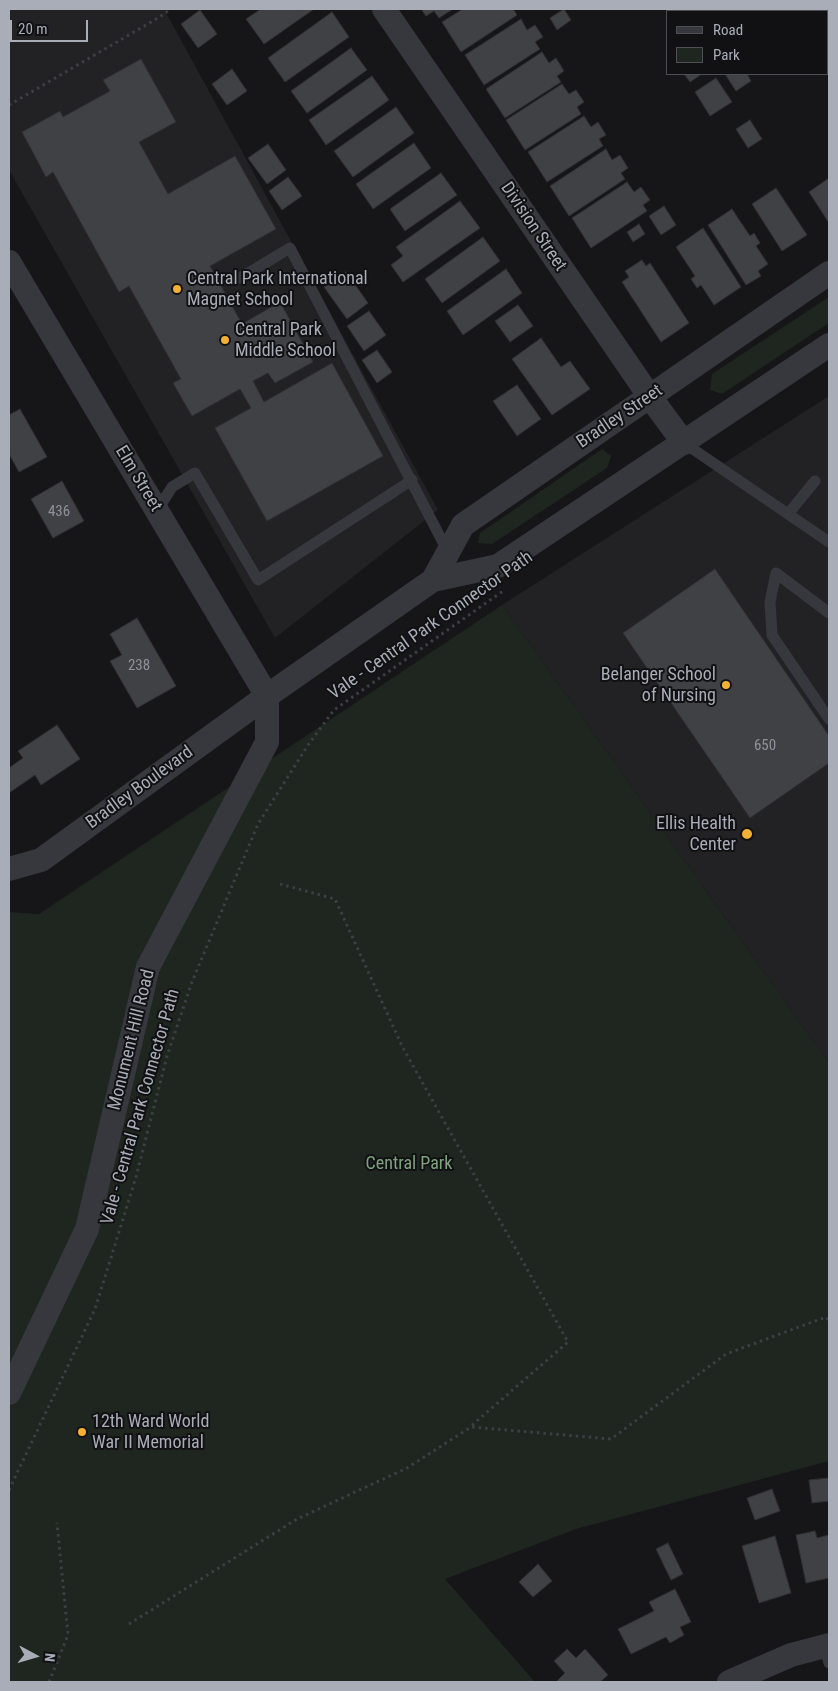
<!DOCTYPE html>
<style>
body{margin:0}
#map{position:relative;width:838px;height:1691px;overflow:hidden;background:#161618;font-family:"Roboto Condensed",sans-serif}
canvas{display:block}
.frame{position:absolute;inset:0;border:10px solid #a8adb8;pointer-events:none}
.legend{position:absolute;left:666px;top:10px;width:162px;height:65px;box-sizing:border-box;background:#111113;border:1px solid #4d4f55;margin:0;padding:6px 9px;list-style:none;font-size:15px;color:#a8adb8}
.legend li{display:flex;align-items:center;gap:10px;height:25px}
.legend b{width:25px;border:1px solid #4d4f55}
.north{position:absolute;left:10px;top:1631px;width:50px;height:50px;-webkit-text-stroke:4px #111113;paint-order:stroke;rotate:96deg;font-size:14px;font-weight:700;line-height:20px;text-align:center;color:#a8adb8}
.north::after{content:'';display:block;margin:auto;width:18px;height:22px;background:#a8adb8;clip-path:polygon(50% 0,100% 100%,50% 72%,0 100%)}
.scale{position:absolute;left:10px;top:20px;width:78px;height:22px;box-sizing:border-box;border:2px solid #a8adb8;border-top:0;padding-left:6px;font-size:15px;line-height:18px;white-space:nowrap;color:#a8adb8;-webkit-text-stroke:4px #111113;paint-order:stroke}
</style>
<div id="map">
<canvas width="838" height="1691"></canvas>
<div class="frame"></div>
<ul class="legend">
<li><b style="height:6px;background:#37383d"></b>Road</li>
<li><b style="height:14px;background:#1e261f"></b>Park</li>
</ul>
<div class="north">N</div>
<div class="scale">20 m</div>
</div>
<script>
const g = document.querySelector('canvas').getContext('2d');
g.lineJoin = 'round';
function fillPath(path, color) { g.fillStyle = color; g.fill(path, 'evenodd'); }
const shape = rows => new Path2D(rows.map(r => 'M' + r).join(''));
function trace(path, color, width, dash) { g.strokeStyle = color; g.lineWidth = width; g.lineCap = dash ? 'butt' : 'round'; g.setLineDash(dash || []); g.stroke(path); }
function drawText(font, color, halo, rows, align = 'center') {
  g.font = font + ' "Roboto Condensed",sans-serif'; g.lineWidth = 4; g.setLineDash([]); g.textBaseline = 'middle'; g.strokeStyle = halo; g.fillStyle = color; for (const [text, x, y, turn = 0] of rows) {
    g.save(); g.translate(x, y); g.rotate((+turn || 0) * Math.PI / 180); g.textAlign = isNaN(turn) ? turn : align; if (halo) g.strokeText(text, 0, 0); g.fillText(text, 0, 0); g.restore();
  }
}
fillPath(shape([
 [9,9,164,9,438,510,275,638,9,170],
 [829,396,829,1063,502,605]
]), '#222225');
fillPath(shape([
 [829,297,829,323,722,394,710,390,712,374],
 [602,449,611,456,607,468,492,544,478,543,480,533],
 [502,605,829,1063,829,1461,576,1529,445,1579,535,1682,9,1682,9,912,39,914]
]), '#1e261f');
const building = shape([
 [261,9,314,9,264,44,246,19,261,9],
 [421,9,453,9,439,18,434,11,426,16,421,9],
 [463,9,513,9,517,15,461,52,442,22,463,9],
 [564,9,571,20,557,30,550,18,564,9],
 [200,10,217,34,198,48,181,24,200,10],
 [332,12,349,37,285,82,268,58,332,12],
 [521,19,527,30,535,25,543,37,535,42,540,49,484,85,465,55,521,19],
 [351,48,367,70,307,113,291,91,351,48],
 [542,52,549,63,556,58,564,71,557,76,561,82,505,118,486,89,542,52],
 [141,59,176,122,139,142,168,194,235,156,276,229,210,266,242,324,280,302,313,362,275,383,268,373,253,381,264,402,332,363,383,456,267,521,215,428,251,408,240,389,192,416,173,383,181,379,129,286,119,292,53,172,46,177,22,132,60,111,63,117,110,91,103,80,141,59],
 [232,69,247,91,227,105,212,84,232,69],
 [684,74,702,74,690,82,684,74],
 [725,74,747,74,751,81,736,91,725,74],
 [372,76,389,100,326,145,309,120,372,76],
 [716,78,732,102,710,116,695,92,716,78],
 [562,84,569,94,576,90,584,102,577,107,581,114,525,150,506,120,562,84],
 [396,107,414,133,353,177,334,151,396,107],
 [584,116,591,127,598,122,606,135,599,139,603,146,547,182,528,152,584,116],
 [750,120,762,139,748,148,736,129,750,120],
 [414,143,431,168,373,209,356,184,414,143],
 [268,144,286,170,267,184,248,158,268,144],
 [606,149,612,160,620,155,628,168,621,173,625,179,569,216,550,186,606,149],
 [441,173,457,195,405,231,390,209,441,173],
 [288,177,302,196,282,210,269,191,288,177],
 [829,178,829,223,809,192,829,178],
 [627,182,634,192,641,187,650,200,643,205,647,211,591,248,572,218,627,182],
 [776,188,807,235,782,251,752,204,776,188],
 [460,201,480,228,403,282,391,265,403,256,396,247,460,201],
 [664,206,676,225,661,235,649,216,664,206],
 [732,209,750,236,754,233,760,243,756,246,768,264,758,271,761,276,746,285,708,225,732,209],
 [639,224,645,234,633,242,627,232,639,224],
 [703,228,741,287,714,305,701,285,697,288,691,279,695,276,676,247,703,228],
 [483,237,500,261,442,303,425,279,483,237],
 [642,260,646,266,650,263,689,323,661,342,622,282,629,277,625,271,642,260],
 [506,269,522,293,463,335,447,311,506,269],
 [346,272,368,303,347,319,324,287,346,272],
 [518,305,533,326,510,342,495,321,518,305],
 [369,311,386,335,364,351,347,326,369,311],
 [541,338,561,367,570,361,590,389,552,415,512,359,541,338],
 [377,350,392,372,377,383,362,360,377,350],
 [517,385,541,419,517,436,493,401,517,385],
 [20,409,47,457,19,472,9,454,9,415,20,409],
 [62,481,84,521,53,538,31,499,62,481],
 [715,569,829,736,829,763,750,818,623,633,715,569],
 [137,618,176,686,137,708,110,661,122,655,110,634,137,618],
 [57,725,80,759,41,785,35,775,9,793,9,768,23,758,18,751,57,725],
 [829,1478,829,1501,812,1503,809,1480,829,1478],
 [772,1489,780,1511,755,1520,747,1498,772,1489],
 [815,1531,817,1538,829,1535,829,1578,806,1583,796,1535,815,1531],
 [775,1536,791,1593,759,1603,742,1546,775,1536],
 [668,1543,683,1574,671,1580,656,1549,668,1543],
 [538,1564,552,1581,533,1597,519,1582,538,1564],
 [675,1589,691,1622,680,1627,684,1635,670,1643,666,1637,631,1654,618,1629,654,1611,649,1602,675,1589],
 [567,1649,576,1658,585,1649,608,1675,600,1682,558,1682,557,1681,565,1673,554,1661,567,1649]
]);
fillPath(building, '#404145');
trace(building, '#303034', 1);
trace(shape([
 [9,105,158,18,171,9],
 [280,884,335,899,403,1048,568,1342,471,1426],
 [9,1490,95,1309,136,1177,167,1056,192,982,258,824,308,745,334,710,503,591],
 [129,1624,297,1519,407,1468,471,1427,611,1439,726,1354,826,1317,829,1321],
 [49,1682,68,1635,57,1523]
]), '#3d3f44', 3, [2.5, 4]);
trace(shape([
 [240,278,290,248,448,552],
 [684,443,829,542],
 [157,511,172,487,195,473,258,580,412,480],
 [788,514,815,481],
 [829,613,776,573,770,602,772,635,829,719],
 [824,1646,829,1663]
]), '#37383d', 11);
trace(shape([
 [384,9,650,397,684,443],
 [9,262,267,696],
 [433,580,463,525,829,273],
 [9,869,41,860,267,696,433,580,498,566,829,345],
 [9,1393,87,1229,148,967,267,742,267,696],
 [729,1682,791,1655,829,1645]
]), '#37383d', 24);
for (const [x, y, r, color] of [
 [177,289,5,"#f2b134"],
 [225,340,5,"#f2b134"],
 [726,685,5,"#f2b134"],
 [747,834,6,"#f2b134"],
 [82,1432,5,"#f2b134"]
]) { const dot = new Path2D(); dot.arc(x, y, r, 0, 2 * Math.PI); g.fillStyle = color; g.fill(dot); trace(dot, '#111113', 2); }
drawText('15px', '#8e929b', null, [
 ["436",59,512],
 ["238",139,666],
 ["650",765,746]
]);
drawText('18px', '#a8adb8', '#111113', [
 ["Division Street",533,227,56],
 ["Bradley Street",620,417,-34],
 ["Elm Street",138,479,59],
 ["Vale - Central Park Connector Path",431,626,-35],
 ["Bradley Boulevard",140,788,-36],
 ["Monument Hill Road",132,1040,-76],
 ["Vale - Central Park Connector Path",141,1107,-74]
]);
drawText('18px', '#a8adb8', '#111113', [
 ["Central Park International",187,279],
 ["Magnet School",187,300],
 ["Central Park",235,330],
 ["Middle School",235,351],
 ["Belanger School",716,675,"right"],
 ["of Nursing",716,696,"right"],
 ["Ellis Health",736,824,"right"],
 ["Center",736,845,"right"],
 ["12th Ward World",92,1422],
 ["War II Memorial",92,1443]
], 'left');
drawText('18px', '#7fa381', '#111113', [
 ["Central Park",409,1164]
]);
</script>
